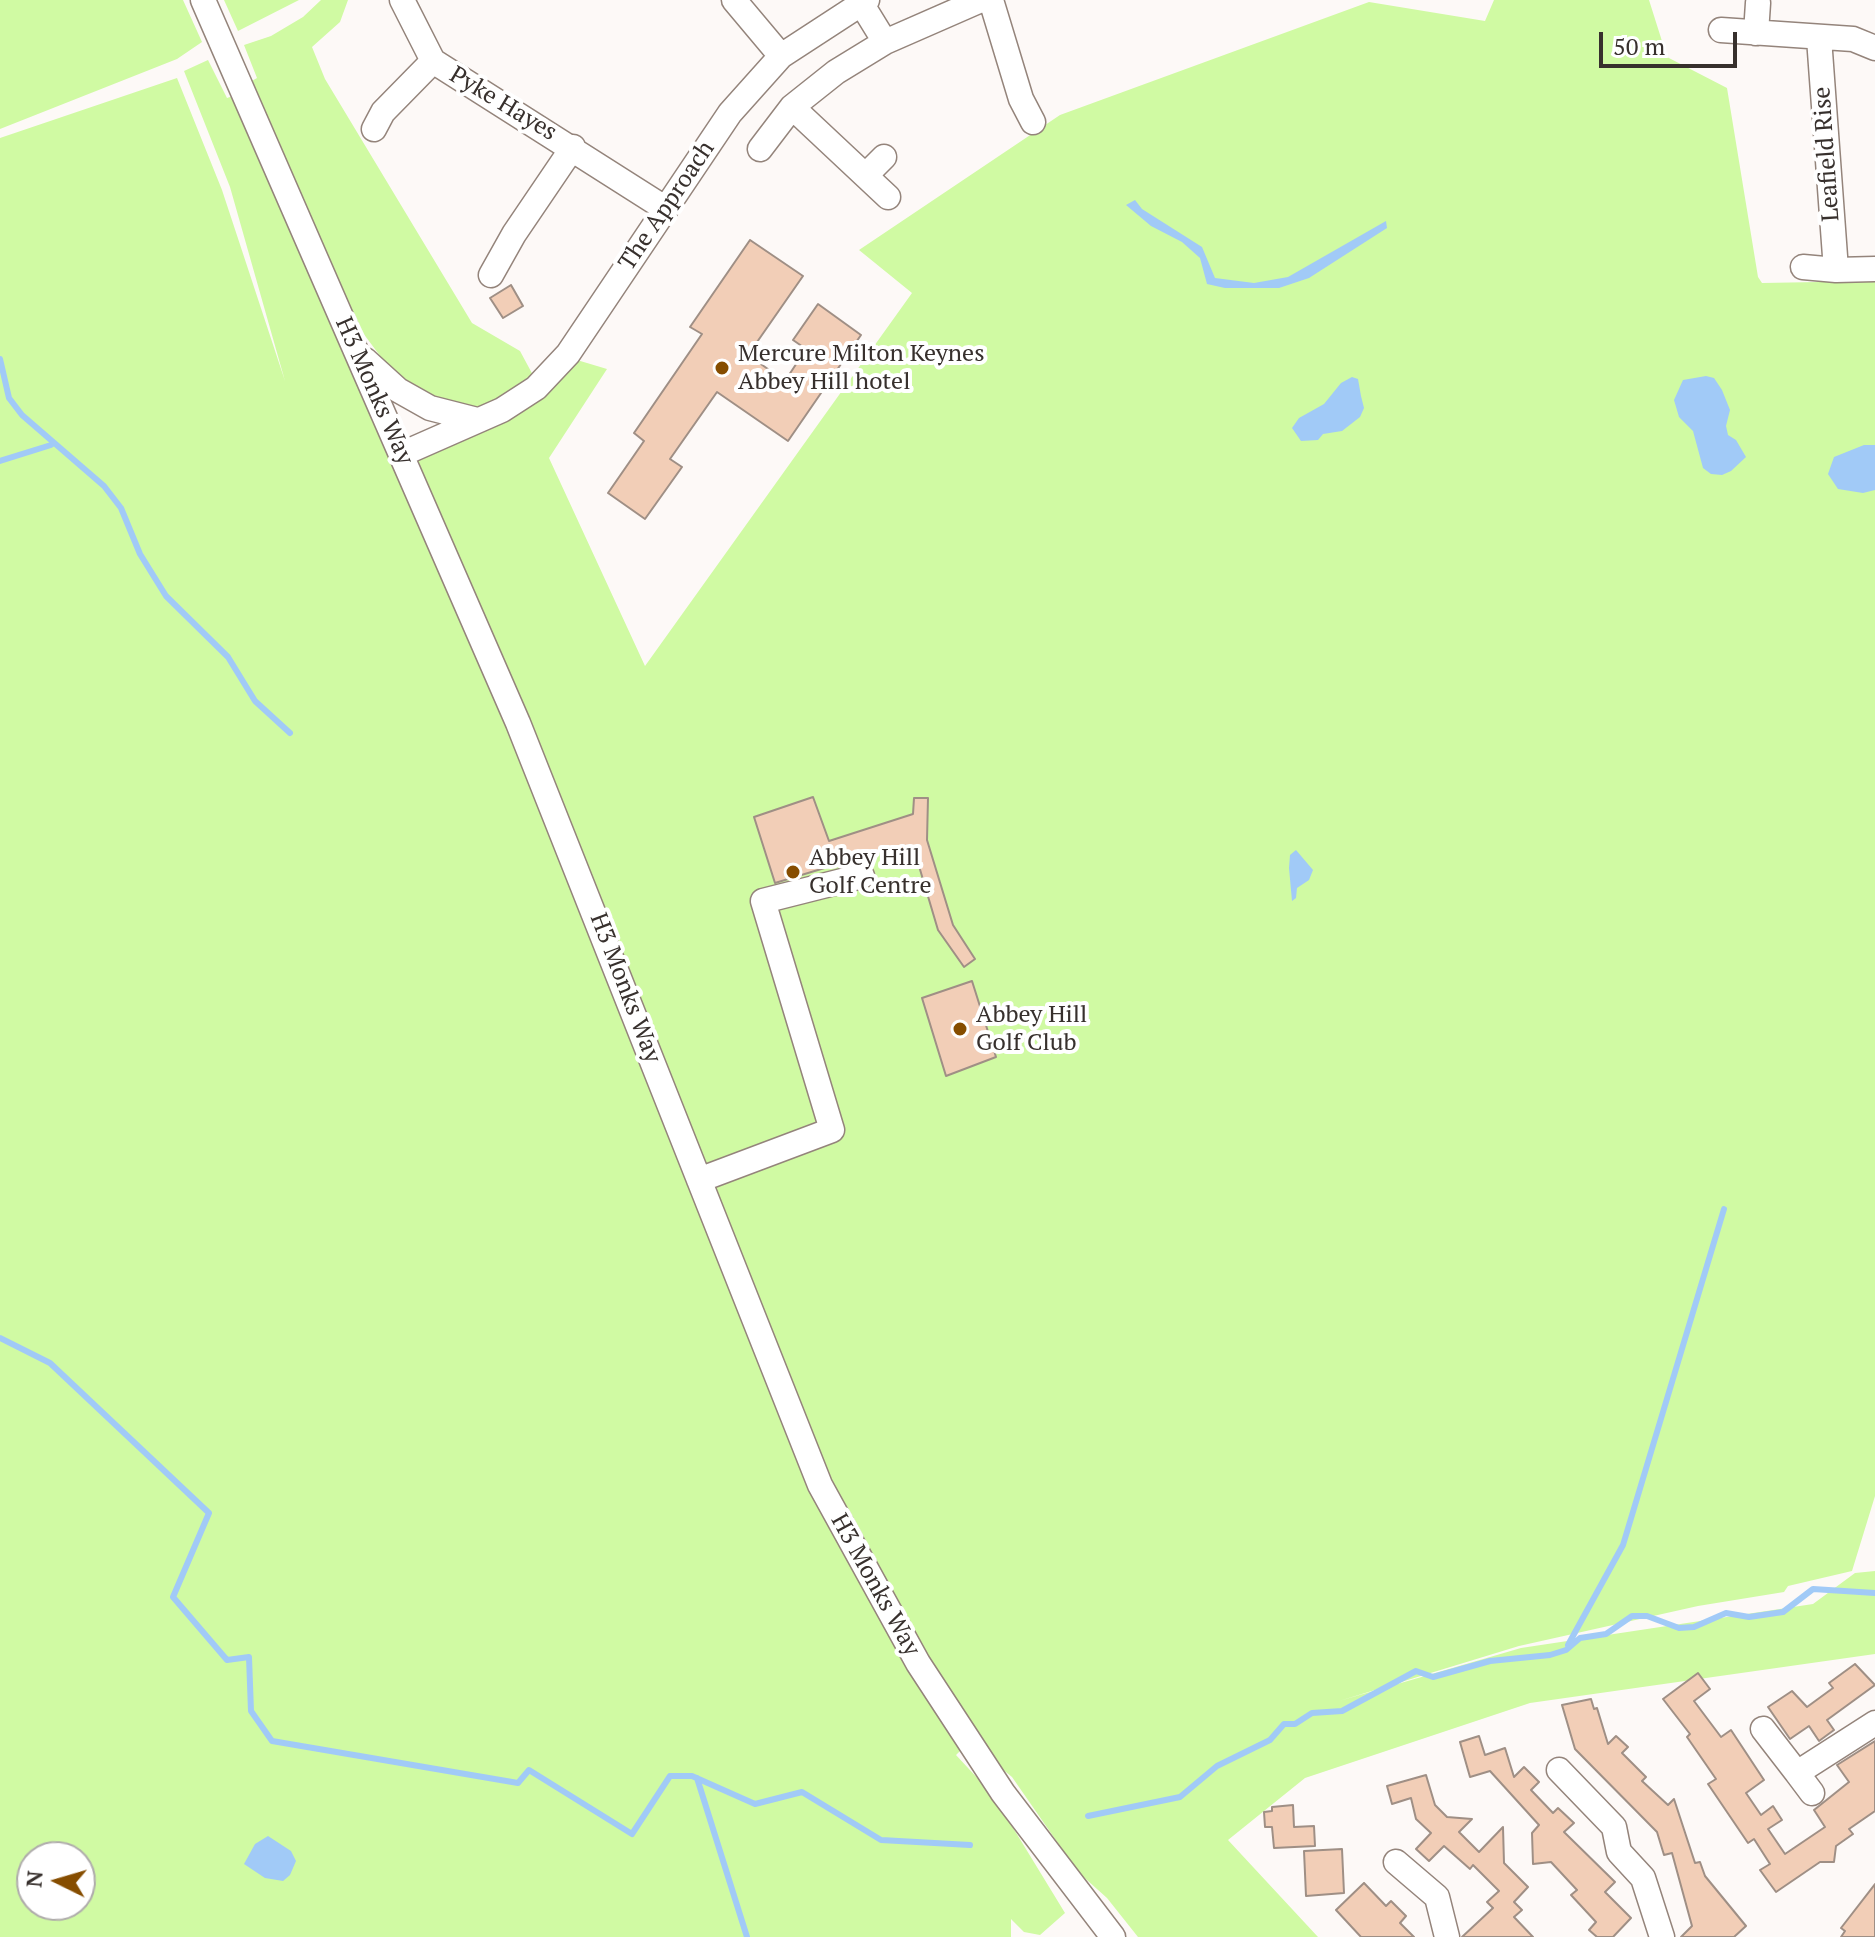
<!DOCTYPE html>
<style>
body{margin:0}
#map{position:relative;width:1875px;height:1937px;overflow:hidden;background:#fdf9f7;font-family:"PT Serif",serif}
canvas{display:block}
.north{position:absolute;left:16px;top:1841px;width:80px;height:80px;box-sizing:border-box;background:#fff;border:2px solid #afacab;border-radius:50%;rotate:275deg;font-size:22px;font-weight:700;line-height:32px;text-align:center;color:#37302d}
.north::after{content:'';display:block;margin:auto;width:28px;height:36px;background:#864d00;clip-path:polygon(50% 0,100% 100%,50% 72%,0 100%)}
.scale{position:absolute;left:1599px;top:32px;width:138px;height:36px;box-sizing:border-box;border:4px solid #37302d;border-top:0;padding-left:10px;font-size:24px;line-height:28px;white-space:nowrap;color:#37302d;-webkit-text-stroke:6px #fff;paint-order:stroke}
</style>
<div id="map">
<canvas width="1875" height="1937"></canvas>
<div class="north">N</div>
<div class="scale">50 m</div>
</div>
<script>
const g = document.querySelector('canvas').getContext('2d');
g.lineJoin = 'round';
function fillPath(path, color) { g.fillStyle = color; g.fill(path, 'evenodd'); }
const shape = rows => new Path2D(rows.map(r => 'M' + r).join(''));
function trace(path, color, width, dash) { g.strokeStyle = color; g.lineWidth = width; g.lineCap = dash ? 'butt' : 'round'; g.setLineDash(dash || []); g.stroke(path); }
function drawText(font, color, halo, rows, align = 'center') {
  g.font = font + ' "PT Serif",serif'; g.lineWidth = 8; g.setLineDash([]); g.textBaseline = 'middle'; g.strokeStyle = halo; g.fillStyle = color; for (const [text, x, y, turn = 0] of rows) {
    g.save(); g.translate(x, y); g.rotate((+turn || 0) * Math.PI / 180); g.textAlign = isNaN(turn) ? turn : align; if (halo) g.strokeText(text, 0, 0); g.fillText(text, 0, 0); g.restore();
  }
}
fillPath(shape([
 [0,0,183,0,202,42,177,59,0,129],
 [224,0,299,0,238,31],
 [321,0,348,0,340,22,312,47,325,79,472,323,520,351,534,377,488,404,467,409,433,402,401,384,360,329,250,82,257,78,244,45,271,36,303,17],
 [1494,0,1649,0,1667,57,1727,88,1758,277,1762,283,1875,281,1875,1496,1852,1571,1788,1586,1784,1592,1698,1606,1519,1646,1339,1701,1521,1648,1813,1604,1855,1573,1875,1571,1875,1654,1530,1703,1305,1778,1228,1840,1318,1937,1138,1937,1107,1898,1078,1872,1012,1777,969,1742,956,1755,993,1795,1065,1913,1040,1935,1024,1932,1011,1919,1011,1937,0,1937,0,138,177,78,222,190,285,381,230,187,184,71,208,60,227,98,233,96,402,454,577,360,607,369,549,458,645,666,912,293,859,250,1060,115,1369,2,1485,21],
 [32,1857,80,1857,80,1905,32,1905]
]), '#d0faa3');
fillPath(shape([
 [1135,200,1142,209,1202,247,1215,278,1254,283,1288,277,1386,221,1387,228,1309,278,1279,288,1225,288,1207,284,1200,258,1182,242,1151,226,1126,205],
 [1706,376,1714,378,1722,390,1730,410,1726,426,1728,435,1736,440,1746,457,1731,471,1722,475,1711,474,1703,468,1693,431,1679,417,1674,400,1683,380],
 [1352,377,1358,379,1361,396,1364,408,1360,417,1342,431,1323,434,1318,440,1301,441,1292,428,1299,418,1324,404,1341,383],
 [1864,445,1875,445,1875,490,1863,493,1838,489,1828,474,1834,457],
 [1296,850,1313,870,1309,880,1297,888,1296,898,1292,901,1289,868,1290,855],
 [268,1836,291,1851,296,1861,290,1875,283,1881,265,1878,244,1864,255,1844]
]), '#a1caf7');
trace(shape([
 [0,359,9,398,22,415,104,486,121,508,140,554,166,596,228,657,255,701,290,733],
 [0,461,51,445],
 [0,1338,50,1363,209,1513,173,1597,227,1660,249,1657,251,1711,272,1741,518,1783,529,1770,632,1834,670,1776,692,1776,755,1804,802,1792,881,1840,970,1845],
 [1568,1645,1623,1545,1724,1209],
 [697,1778,747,1937],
 [1088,1816,1180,1797,1217,1766,1270,1740,1284,1724,1295,1724,1312,1713,1342,1711,1416,1671,1433,1677,1490,1661,1550,1655,1566,1650,1580,1638,1606,1634,1632,1616,1647,1616,1679,1628,1694,1627,1726,1613,1749,1617,1783,1612,1813,1589,1875,1593]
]), '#a1caf7', 6);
const building = shape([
 [750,240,803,276,748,355,785,381,806,349,793,340,818,304,861,335,788,441,717,392,670,459,682,467,645,519,608,493,644,441,634,433,702,334,690,327,750,240],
 [511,285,523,306,503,318,490,298,511,285],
 [813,797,829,841,913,814,914,798,928,798,927,840,953,925,975,959,964,967,938,930,916,856,899,860,894,847,775,883,754,817,813,797],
 [972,981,996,1057,946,1076,922,998,972,981],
 [1855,1664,1875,1685,1827,1720,1834,1730,1819,1741,1809,1726,1790,1739,1768,1707,1792,1691,1807,1707,1833,1688,1829,1683,1855,1664],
 [1698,1673,1710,1689,1694,1701,1721,1737,1731,1730,1764,1780,1746,1793,1761,1815,1773,1806,1782,1820,1768,1829,1785,1854,1825,1827,1814,1810,1849,1782,1837,1765,1875,1741,1875,1811,1849,1829,1853,1834,1836,1846,1834,1862,1820,1862,1776,1892,1760,1870,1770,1864,1754,1839,1748,1843,1708,1784,1716,1779,1687,1737,1690,1734,1663,1699,1698,1673],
 [1591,1699,1594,1709,1597,1708,1608,1744,1616,1736,1628,1747,1622,1753,1646,1777,1642,1781,1668,1805,1674,1799,1695,1863,1700,1862,1705,1876,1746,1926,1734,1937,1681,1937,1692,1926,1672,1853,1664,1855,1657,1832,1575,1749,1562,1705,1591,1699],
 [1479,1736,1485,1755,1505,1748,1514,1777,1524,1767,1539,1782,1531,1790,1553,1813,1558,1808,1574,1823,1564,1832,1615,1882,1605,1892,1631,1918,1613,1937,1597,1937,1589,1930,1596,1922,1571,1895,1577,1890,1551,1862,1533,1864,1532,1833,1539,1825,1490,1771,1470,1777,1460,1742,1479,1736],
 [1426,1775,1435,1805,1447,1817,1472,1819,1459,1832,1479,1852,1503,1827,1504,1863,1528,1887,1514,1902,1522,1910,1514,1917,1533,1937,1462,1937,1493,1908,1487,1902,1499,1891,1473,1865,1470,1869,1444,1846,1429,1861,1416,1849,1431,1833,1416,1819,1411,1798,1392,1804,1387,1786,1426,1775],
 [1293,1805,1294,1827,1314,1826,1315,1846,1274,1848,1272,1827,1265,1827,1264,1812,1272,1811,1272,1807,1293,1805],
 [1342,1849,1344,1893,1306,1896,1304,1851,1342,1849],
 [1364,1883,1386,1906,1391,1901,1406,1916,1400,1923,1414,1937,1361,1937,1336,1910,1364,1883],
 [1875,1884,1875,1937,1841,1937,1845,1931,1841,1928,1875,1884]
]);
fillPath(building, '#f2ceb7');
trace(building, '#9f8f85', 2);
const minor = shape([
 [203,0,518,723,820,1485,918,1663,1003,1793,1113,1937],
 [402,0,433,61,666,209],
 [734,0,781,56],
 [991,0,1021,99,1033,122],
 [861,3,885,42],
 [1721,30,1853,39,1875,48],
 [1756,33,1758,3],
 [792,107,888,197],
 [374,129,383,112,433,61],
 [760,149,792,107,836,72,885,42,981,0],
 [866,175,884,157],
 [1803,267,1836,270,1819,38],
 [1836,270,1875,269],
 [491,275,514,234,573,147],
 [365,360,398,390,430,408,477,420],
 [402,454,502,410,536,388,568,354,730,113,781,56,867,0],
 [699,1180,832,1130,763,901,862,876],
 [1763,1729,1797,1773],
 [1559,1770,1614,1827,1619,1852,1643,1878,1662,1937],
 [1812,1793,1797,1773,1875,1723],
 [1396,1862,1437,1897,1447,1937]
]);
trace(minor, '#94847b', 27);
trace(minor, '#fff', 24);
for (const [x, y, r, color] of [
 [722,368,8,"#864d00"],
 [793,872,8,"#864d00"],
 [960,1029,8,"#864d00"]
]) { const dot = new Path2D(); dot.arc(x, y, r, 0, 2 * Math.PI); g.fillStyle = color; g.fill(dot); trace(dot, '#fff', 3); }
drawText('24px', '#37302d', '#fff', [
 ["Pyke Hayes",503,104,31],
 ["Leafield Rise",1827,154,-94],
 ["The Approach",667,206,-56],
 ["H3 Monks Way",374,391,66],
 ["H3 Monks Way",625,988,69],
 ["H3 Monks Way",875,1585,61]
]);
drawText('24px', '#37302d', '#fff', [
 ["Mercure Milton Keynes",738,354],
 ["Abbey Hill hotel",738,382],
 ["Abbey Hill",809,858],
 ["Golf Centre",809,886],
 ["Abbey Hill",976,1015],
 ["Golf Club",976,1043]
], 'left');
</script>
